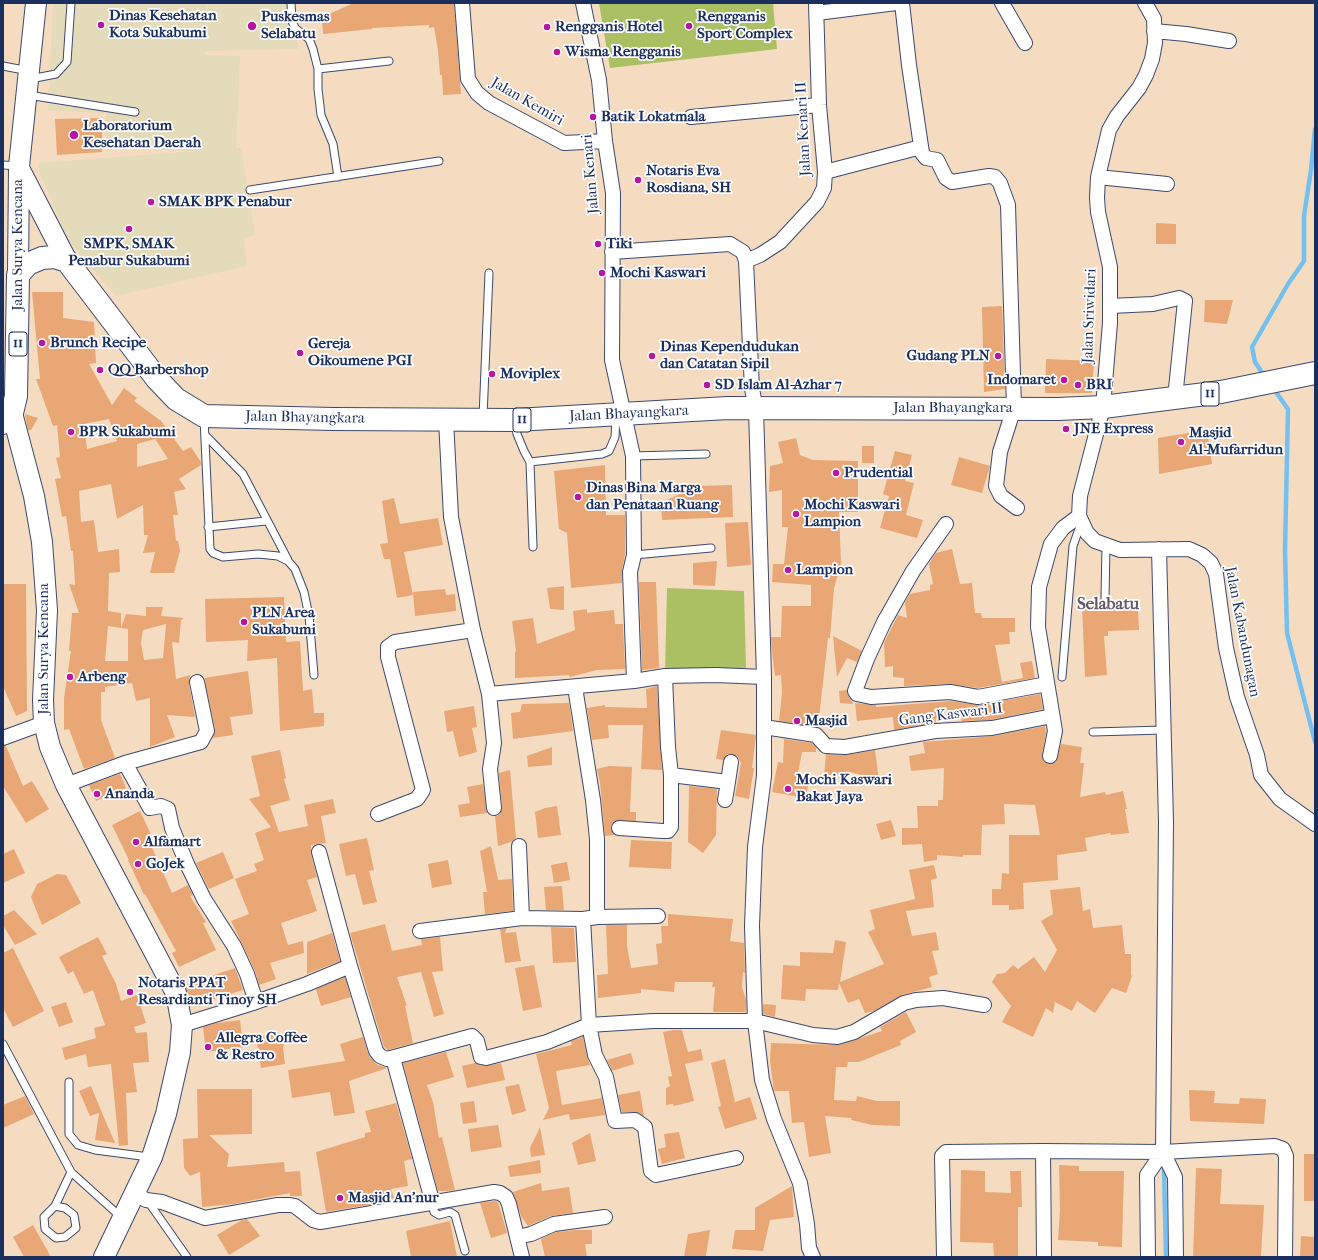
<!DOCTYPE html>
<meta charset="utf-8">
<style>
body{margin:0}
#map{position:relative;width:1318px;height:1260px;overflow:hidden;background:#f5dcc1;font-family:"IM FELL French Canon",serif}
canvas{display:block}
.frame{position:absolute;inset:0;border:4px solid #1b2f5e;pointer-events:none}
</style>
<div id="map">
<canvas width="1318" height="1260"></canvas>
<div class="frame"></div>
</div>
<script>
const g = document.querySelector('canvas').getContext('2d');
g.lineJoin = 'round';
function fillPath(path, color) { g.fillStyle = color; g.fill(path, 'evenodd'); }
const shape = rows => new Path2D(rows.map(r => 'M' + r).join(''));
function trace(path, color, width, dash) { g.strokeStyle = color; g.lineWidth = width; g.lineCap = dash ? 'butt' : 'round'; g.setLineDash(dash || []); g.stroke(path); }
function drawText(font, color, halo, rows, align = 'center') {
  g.font = font + ' "IM FELL French Canon",serif'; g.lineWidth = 3.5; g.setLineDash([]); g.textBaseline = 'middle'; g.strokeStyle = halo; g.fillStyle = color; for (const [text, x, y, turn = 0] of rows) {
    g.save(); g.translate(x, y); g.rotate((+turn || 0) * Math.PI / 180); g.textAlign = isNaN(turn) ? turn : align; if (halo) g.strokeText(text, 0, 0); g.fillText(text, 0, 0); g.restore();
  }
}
fillPath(shape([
 [53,3,207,3,206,19,209,3,296,3,298,49,205,51,205,55,240,56,236,148,241,148,255,234,244,239,247,266,116,296,68,240,39,171,39,163,196,151,105,147,106,113,48,111]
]), '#e4dbba');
fillPath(shape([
 [599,3,773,3,777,49,610,68],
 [667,588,744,591,746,668,665,671]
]), '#abbf63');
trace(shape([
 [1265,377,1255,362,1252,347,1288,284,1304,261,1304,216,1311,170,1315,129],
 [1273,388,1288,409,1285,550,1287,633,1315,742],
 [1164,1169,1166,1257]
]), '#76c0ef', 4.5);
fillPath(shape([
 [354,3,454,3,461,94,443,95,442,75,440,75,438,50,434,27,429,28,429,25,372,28,372,29,323,34,322,17],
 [102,118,102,152,57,155,55,119],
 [1156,223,1176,224,1176,244,1156,244],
 [32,292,63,292,63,318,94,322,96,363,89,364,112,405,124,388,137,398,134,401,161,421,183,451,191,447,201,462,201,465,179,479,186,489,174,492,178,515,173,515,176,541,178,541,180,551,174,573,150,573,155,552,143,553,148,535,144,535,143,505,117,519,111,484,79,491,81,522,94,520,98,552,119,549,120,572,109,573,108,611,121,613,121,628,126,614,146,616,146,607,163,607,161,616,184,618,181,620,179,643,172,642,176,679,190,675,189,684,195,717,167,715,175,737,150,747,150,698,136,701,132,683,105,687,105,692,101,692,101,720,115,758,84,769,69,729,64,730,64,698,71,651,69,651,72,613,79,613,69,584,75,585,73,551,71,551,66,516,62,517,55,479,61,478,56,458,60,457,57,425,53,426,36,379,40,379],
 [109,419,117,441,87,449,84,424],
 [155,439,168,459,137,467,137,444],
 [166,624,163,658,144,660,141,643,143,630],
 [108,626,128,629,128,661,105,661],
 [1205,300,1233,300,1227,324,1204,322],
 [1002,306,1005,389,984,392,982,307],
 [1046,359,1094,361,1092,393,1045,393],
 [25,414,38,418,31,430,28,430],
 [1207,430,1212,464,1159,474,1158,438],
 [796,438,800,455,813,460,858,461,858,512,839,512,841,564,834,588,830,638,828,638,818,727,779,721,782,693,781,675,775,676,772,652,771,637,781,637,782,606,811,606,811,585,772,582,773,564,784,564,788,527,782,527,782,490,769,492,770,466,783,463,778,442],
 [862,446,874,446,874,463,862,463],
 [895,451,912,455,905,481,914,483,906,515,923,520,917,538,880,528,889,496,883,494],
 [959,457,990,466,982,493,951,485],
 [605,465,606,515,625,515,625,554,622,570,622,583,571,588,567,533,559,529,554,471],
 [732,485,733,517,662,520,661,503,696,486],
 [394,498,400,524,438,518,443,545,404,552,413,595,397,598,390,559,384,559,380,544,388,543,382,501],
 [748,522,751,565,727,567,725,523],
 [952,549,960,584,972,583,975,613,981,613,982,618,1015,618,1015,632,1009,632,1010,644,995,645,1002,682,1023,678,1020,663,1032,661,1035,678,978,688,950,684,904,686,904,678,893,677,893,666,885,667,884,643,898,615,907,618,905,603,910,594,930,590,930,585,933,584,929,564,936,553],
 [717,561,715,586,693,585,693,563],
 [639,582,656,582,659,668,642,670],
 [3,584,26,584,27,711,16,716,3,686],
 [564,586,564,610,550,609,547,588],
 [445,589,446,595,455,594,456,611,415,616,413,592],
 [284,597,286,642,300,641,303,691,312,689,314,713,324,713,324,726,280,731,277,658,247,661,248,640,206,642,205,599],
 [1115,603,1138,610,1139,630,1108,631,1108,636,1104,636,1107,675,1085,677,1082,605],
 [587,609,587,613,614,610,615,624,623,624,625,669,597,670,570,677,569,675,515,678,515,652,516,651,512,621,533,618,537,644,575,630,573,611],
 [833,636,862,651,857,662,847,658,837,677],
 [248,671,253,714,230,717,233,735,213,738,215,729,204,678],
 [657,686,662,770,641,769,643,725,608,725,609,738,592,740,587,708,605,705,605,707,647,708,646,689],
 [847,690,848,695,852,701,853,704,840,703,839,691],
 [1040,694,1043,709,991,720,962,721,961,710,937,710,939,722,894,730,893,717,857,721,855,703,876,705,876,707,950,701,979,705],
 [569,703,573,731,513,739,511,713,520,712,522,704],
 [474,706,477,727,472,728,477,752,459,757,453,731,447,732,444,711],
 [1045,726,1046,733,1042,755,1044,762,1049,764,1056,762,1061,744,1082,747,1080,763,1084,763,1080,797,1105,792,1106,795,1123,791,1127,809,1125,809,1129,833,1111,835,1110,833,1085,838,1087,851,1057,855,1058,880,1023,883,1024,909,1009,910,1009,905,992,905,992,889,1001,889,1002,873,1009,874,1009,835,1040,835,1035,805,1004,804,1005,824,982,825,981,855,963,855,963,857,937,855,937,860,924,862,922,844,902,845,902,828,918,828,917,806,938,806,938,800,943,800,944,768,911,771,909,756,925,753,923,742,993,736],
 [721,730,756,735,752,768,754,768,749,799,735,796,741,763,737,756,728,754,723,760,716,759],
 [784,739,812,743,816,747,816,752,802,752,796,783,808,785,806,798,772,792,778,762,783,763],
 [3,746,6,746,23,786,32,781,49,809,26,823,3,786],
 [552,747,552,765,528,767,527,756],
 [280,750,286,778,284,779,290,800,270,806,279,832,308,826,304,805,333,799,336,813,321,816,326,843,311,845,311,854,317,877,307,880,317,911,281,923,288,945,303,941,304,953,270,963,276,979,259,985,255,971,231,921,249,914,235,879,257,871,254,864,264,860,255,833,271,827,249,799,260,796,251,756],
 [875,750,879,780,846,771,846,775,824,775,826,754,846,755],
 [609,766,632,767,630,812,636,812,636,821,615,821,611,828,615,835,605,836,600,783,597,769],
 [510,770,516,838,511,842,498,846,495,816,499,815,502,808,499,773],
 [120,774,126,788,96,801,89,785],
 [483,784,487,813,460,817,458,805,470,803,467,787],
 [689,786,717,789,716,835,703,853,688,842],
 [557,806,561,835,538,838,535,812,545,808],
 [140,811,154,841,150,843,172,893,188,885,193,895,190,896,206,922,203,923,216,950,179,967,172,953,176,951,145,894,144,895,128,860,129,860,112,825],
 [891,820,896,836,881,840,876,824],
 [367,838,374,870,369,871,377,902,363,905,355,874,346,876,339,844],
 [631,840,672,842,671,869,629,867],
 [491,846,498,880,512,879,513,911,485,914,483,892,487,892,480,851],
 [14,849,25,873,3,883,3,854],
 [223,852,234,878,209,889,196,863],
 [448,860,452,884,432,888,428,864],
 [567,862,570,880,554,883,551,865],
 [934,865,937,878,931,880,934,907,906,911,912,936,936,932,939,950,932,951,938,974,929,977,932,987,902,995,874,1011,865,1013,859,999,848,1003,839,983,838,990,806,989,805,1001,781,999,783,965,800,966,800,952,833,953,835,940,846,942,840,982,884,964,868,932,875,929,870,910,915,899,909,870],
 [57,874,66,875,81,903,42,925,31,897,37,884],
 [562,886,564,910,546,910,544,887],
 [1080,887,1083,911,1090,909,1093,928,1122,925,1125,954,1131,954,1131,975,1132,976,1126,993,1112,988,1095,1013,1077,1001,1072,1011,1055,1002,1053,1013,1046,1008,1033,1037,1002,1022,1011,1006,992,982,997,974,1005,973,1013,965,1018,969,1034,957,1045,972,1057,950,1041,921,1053,914,1050,890],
 [14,910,37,934,15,945,3,925,3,916],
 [668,914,733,919,730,941,744,943,745,973,743,972,742,987,746,1000,746,1012,713,1012,715,987,712,987,713,982,675,982,674,992,641,989,641,993,598,998,597,975,608,974,606,925,627,925,627,946,631,968,654,965,658,964,656,944,662,943,661,926,668,926],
 [385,924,392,951,422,945,421,939,440,937,443,971,432,972,444,1014,434,1017,421,972,397,977,407,1006,405,1006,413,1043,388,1050,384,1047,350,933],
 [551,927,574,928,576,962,553,963],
 [507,928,505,933,516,932,521,961,505,963,500,929],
 [332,933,340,961,307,974,307,942],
 [98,937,107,954,102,956,116,984,121,1001,137,995,146,1023,134,1027,136,1033,147,1032,149,1062,133,1063,137,1092,126,1093,128,1145,119,1146,111,1064,88,1067,86,1054,65,1060,62,1048,96,1038,94,1028,105,1025,93,990,84,994,73,971,68,974,59,957],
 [13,948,44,1011,13,1027,3,1008,3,953],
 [534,965,542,1007,523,1011,515,968],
 [235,968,243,990,192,1006,185,985],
 [345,977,351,997,321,1006,316,989],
 [66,1002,73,1022,59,1027,51,1007],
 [763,1004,776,1005,775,1017,763,1014],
 [906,1012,916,1032,900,1041,901,1045,859,1062,848,1062,847,1067,836,1067,834,1100,856,1101,857,1096,877,1101,900,1101,900,1126,872,1125,851,1120,852,1118,825,1116,831,1153,809,1157,804,1122,792,1123,789,1091,774,1091,770,1061,771,1043,839,1045,882,1031,880,1027],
 [240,1020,243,1047,206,1052,203,1027,216,1023],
 [673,1030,682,1030,688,1052,701,1049,703,1060,685,1064,694,1101,674,1106,673,1104,666,1105,666,1088,670,1086,668,1077,672,1076,663,1032],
 [287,1033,283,1048,285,1064,261,1068,256,1037],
 [363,1037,369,1056,376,1064,387,1068,349,1081,355,1113,334,1116,330,1092,292,1098,288,1070,345,1061,340,1044],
 [583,1037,587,1057,590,1065,556,1071,562,1105,602,1098,605,1115,570,1120,569,1114,543,1120,549,1108,536,1054,572,1045,571,1041],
 [446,1052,454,1077,427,1085,433,1102,439,1138,442,1137,455,1190,447,1191,438,1191,403,1063],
 [631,1053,634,1064,612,1071,607,1060],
 [725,1059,735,1102,750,1097,757,1119,725,1129,718,1107,721,1106,711,1063],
 [475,1063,485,1066,501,1063,505,1080,467,1088,462,1066],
 [519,1084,526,1111,512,1115,505,1087],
 [91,1086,100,1108,115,1143,95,1140,99,1113,90,1116,79,1091],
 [197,1089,252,1089,252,1134,209,1135,229,1154,227,1167,284,1162,285,1172,300,1171,302,1196,290,1196,290,1193,233,1204,202,1207,200,1172,190,1176,184,1168,183,1139,198,1138],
 [1189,1090,1215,1091,1214,1103,1239,1104,1240,1098,1266,1099,1264,1124,1190,1121],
 [640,1091,644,1116,635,1112,622,1112,618,1095],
 [25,1096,34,1114,3,1128,3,1105],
 [474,1101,477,1122,463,1124,460,1103],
 [396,1103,412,1159,404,1161,408,1186,391,1189,394,1198,381,1203,326,1212,316,1152,365,1137,365,1133,371,1132,365,1111],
 [498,1125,502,1147,471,1152,468,1129],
 [540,1127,545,1155,531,1157,530,1148],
 [679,1132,685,1158,662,1164,658,1149,666,1147,664,1134],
 [590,1133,596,1161,578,1165,572,1143],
 [1304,1154,1315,1154,1315,1201,1304,1201],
 [540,1160,541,1173,510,1177,508,1166],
 [1059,1165,1079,1166,1079,1171,1124,1171,1122,1247,1098,1246,1098,1242,1058,1240,1060,1210],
 [1196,1168,1222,1169,1220,1204,1264,1205,1261,1257,1193,1257],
 [961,1170,985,1171,985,1192,1011,1193,1010,1171,1021,1171,1022,1207,1018,1207,1018,1257,994,1257,993,1243,960,1242],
 [541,1183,542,1191,569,1187,573,1213,551,1216,528,1226,521,1216,513,1192],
 [792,1186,794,1217,770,1220,763,1251,732,1249,735,1230,755,1230,755,1208],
 [494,1201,498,1202,507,1233,491,1238,480,1203],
 [247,1219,260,1236,229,1255,217,1235,242,1220],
 [450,1221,457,1257,411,1257,406,1231],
 [33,1225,51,1257,24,1257,13,1237],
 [576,1230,592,1230,592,1244,585,1244,587,1257,545,1257,541,1239,556,1232],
 [710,1230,706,1256,684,1257,688,1234],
 [1301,1236,1315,1237,1315,1257,1300,1257]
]), '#e9a775');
const lane = shape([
 [291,3,292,21,295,28,309,39,313,49,318,69,389,61],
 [3,66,29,71],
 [318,69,318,89,321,115,333,144,338,177],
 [30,79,56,74,67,62,71,3],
 [28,95,135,112],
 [3,165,19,166],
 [250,190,439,161],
 [483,417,489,273],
 [204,418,210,549,213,553,223,557,258,554,278,556,288,561,295,569,304,592,309,616,314,675],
 [515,422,517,434,524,451,530,462,602,454,609,451,615,437,616,417],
 [205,435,243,474,288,560],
 [633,456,706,454],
 [530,462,533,547],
 [208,527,266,521],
 [634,555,711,548],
 [1105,599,1106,545],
 [1062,677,1073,546,1081,523],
 [1093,732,1164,730],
 [3,1044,71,1172,122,1218],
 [69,1082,69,1134,78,1145,95,1150,149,1157],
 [147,1200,187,1257],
 [433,1204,434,1212,439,1215,450,1212,455,1215,465,1251],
 [55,1206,65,1208,74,1215,76,1228,65,1237,56,1238,45,1229,44,1217,55,1206,71,1172]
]);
const street = shape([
 [462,3,468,79,477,93,489,103,564,143,605,141],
 [583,3,599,80,605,141,613,193,612,360,633,456,634,555,630,572,634,681],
 [902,3,909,65,922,153,926,158,937,160,946,178,952,182,989,176,995,177,1000,183,1008,205,1014,408,1000,452,996,486,1001,496,1017,508],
 [1002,3,1025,43],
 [1145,3,1154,19,1155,43,1152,59,1146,75,1139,88,1117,116,1109,130,1098,177,1097,198,1098,212,1110,267,1110,323,1103,407,1080,496,1079,516,1087,533,1095,541,1120,550,1189,549,1202,555,1211,563,1216,574,1226,648,1237,697,1257,755,1261,775,1280,799,1315,824],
 [817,13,896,3],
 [1154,31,1186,34,1229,41],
 [691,117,819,105],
 [825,172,921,147],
 [1098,177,1167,184],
 [612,252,730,244,743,252,746,261],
 [1110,306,1153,304,1179,298,1185,301,1175,398],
 [446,420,451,517,473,630,489,694,634,681,665,676,716,675,764,677],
 [946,524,913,571,884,622,867,659,855,691,857,694,871,697,950,692,978,697,1047,684],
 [1159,549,1166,822,1163,1152,1175,1177,1176,1257],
 [575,687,593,800,597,839,597,917],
 [489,694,494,743,490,769,494,808],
 [764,727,816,735,826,746,845,747,935,731,992,728,1052,716],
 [3,738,44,723],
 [1050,756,1055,731,1038,627,1039,587,1051,544,1063,528,1079,516],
 [125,763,150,808,161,806,168,809,172,828,187,864,204,899,234,946,247,974,256,1002],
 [671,775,728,782,725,800],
 [728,782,731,762],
 [66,785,125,763,201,742,207,731,197,682],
 [378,814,417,799,423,790,388,657,388,647,395,642,473,630],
 [619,828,663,831,668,831,671,827,671,775,668,747,665,676],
 [519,846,522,918],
 [319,852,350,966],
 [583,919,589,1025,595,1055,606,1077,615,1121,635,1120,645,1127,651,1171,656,1175,736,1158],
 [420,931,522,918,583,919,597,917,658,916],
 [182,1025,256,1002,307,984,350,966,376,1051,380,1056,387,1059,472,1036,477,1041,481,1057,486,1058,547,1042,589,1025,653,1021,755,1021,813,1035,837,1037,854,1032,904,1003,916,1000,943,998,984,1005],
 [393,1058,433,1204],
 [1043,1151,1044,1257],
 [135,1194,146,1200,162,1202,205,1218,278,1205,290,1205,295,1206,313,1220,320,1222,494,1192,500,1193,506,1197,509,1204,522,1257],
 [517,1237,531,1234,554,1224,605,1217],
 [813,1257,809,1248,807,1224,800,1183,774,1119,762,1080,755,1021,752,926,755,847,764,776,764,677,756,409,752,389,746,261,760,255,780,242,817,202,824,188,825,172,819,105,816,3],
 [944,1257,942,1156,946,1152,1043,1151,1163,1152,1275,1146,1283,1149,1286,1156,1285,1257],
 [1148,1257,1147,1175,1163,1152]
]);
const secondary = shape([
 [20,170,67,261],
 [18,275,19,166,36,3],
 [12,413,34,496,42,542,47,610,43,700,44,723,50,747,66,785,176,993,182,1025,180,1052,166,1114,152,1157,104,1257]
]);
const highway = shape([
 [3,423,12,413,16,396,18,275,28,264,42,258,55,257,67,261,157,379,176,399,204,416,333,419,515,420,728,408,1058,409,1103,407,1221,392,1315,373]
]);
trace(lane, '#3c496d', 9);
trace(street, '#3c496d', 16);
trace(secondary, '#3c496d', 22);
trace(highway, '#3c496d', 24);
trace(lane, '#fff', 7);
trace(street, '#fff', 14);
trace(secondary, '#fff', 20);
trace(highway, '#fff', 22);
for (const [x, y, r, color] of [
 [101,25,4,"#b5179e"],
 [252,26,5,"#b5179e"],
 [689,26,4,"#b5179e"],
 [547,27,4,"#b5179e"],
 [557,52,4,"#b5179e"],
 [593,117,4,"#b5179e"],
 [74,135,5,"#b5179e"],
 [638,180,4,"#b5179e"],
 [151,202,4,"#b5179e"],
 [129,229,4,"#b5179e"],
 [598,244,4,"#b5179e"],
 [602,273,4,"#b5179e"],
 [42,343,4,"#b5179e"],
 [300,353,4,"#b5179e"],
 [652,356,4,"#b5179e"],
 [998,356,4,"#b5179e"],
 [100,370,4,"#b5179e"],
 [492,374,4,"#b5179e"],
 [1064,380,4,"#b5179e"],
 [707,385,4,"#b5179e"],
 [1078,385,4,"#b5179e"],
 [1066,429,4,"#b5179e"],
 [71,432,4,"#b5179e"],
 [1181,442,4,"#b5179e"],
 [836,473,4,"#b5179e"],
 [578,497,4,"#b5179e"],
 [796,514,4,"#b5179e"],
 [788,570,4,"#b5179e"],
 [244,622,4,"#b5179e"],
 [70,677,4,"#b5179e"],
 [797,721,4,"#b5179e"],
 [788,789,4,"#b5179e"],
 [97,794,4,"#b5179e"],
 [136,842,4,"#b5179e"],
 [138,864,4,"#b5179e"],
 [130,992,4,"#b5179e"],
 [208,1047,4,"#b5179e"],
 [340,1198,4,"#b5179e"]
]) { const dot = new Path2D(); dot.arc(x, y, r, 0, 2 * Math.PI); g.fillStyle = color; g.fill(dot); trace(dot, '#fff', 1.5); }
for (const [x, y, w] of [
 [18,344,18],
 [1210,394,18],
 [522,420,18]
]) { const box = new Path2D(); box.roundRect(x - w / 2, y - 12, w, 24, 3); g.fillStyle = '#fff'; g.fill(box); trace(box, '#1b2f5e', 1); }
drawText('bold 14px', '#1b2f5e', null, [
 ["11",18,344],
 ["11",1210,394],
 ["11",522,420]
]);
drawText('bold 15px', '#1b2f5e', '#fff', [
 ["Dinas Kesehatan",109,16],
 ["Kota Sukabumi",109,33],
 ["Puskesmas",261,17],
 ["Selabatu",261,34],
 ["Rengganis",697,17],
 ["Sport Complex",697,34],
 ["Rengganis Hotel",555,27],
 ["Wisma Rengganis",565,52],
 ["Batik Lokatmala",601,117],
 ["Laboratorium",83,126],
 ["Kesehatan Daerah",83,143],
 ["Notaris Eva",646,171],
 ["Rosdiana, SH",646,188],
 ["SMAK BPK Penabur",159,202],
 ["SMPK, SMAK",129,244,"center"],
 ["Penabur Sukabumi",129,261,"center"],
 ["Tiki",606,244],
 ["Mochi Kaswari",610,273],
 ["Brunch Recipe",50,343],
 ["Gereja",308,344],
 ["Oikoumene PGI",308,361],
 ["Dinas Kependudukan",660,347],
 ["dan Catatan Sipil",660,364],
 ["Gudang PLN",990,356,"right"],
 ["QQ Barbershop",108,370],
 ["Moviplex",500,374],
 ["Indomaret",1056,380,"right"],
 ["SD Islam Al-Azhar 7",715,385],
 ["BRI",1086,385],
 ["JNE Express",1074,429],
 ["BPR Sukabumi",79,432],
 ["Masjid",1189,433],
 ["Al-Mufarridun",1189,450],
 ["Prudential",844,473],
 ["Dinas Bina Marga",586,488],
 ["dan Penataan Ruang",586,505],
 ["Mochi Kaswari",804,505],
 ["Lampion",804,522],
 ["Lampion",796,570],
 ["PLN Area",252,613],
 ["Sukabumi",252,630],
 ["Arbeng",78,677],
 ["Masjid",805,721],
 ["Mochi Kaswari",796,780],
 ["Bakat Jaya",796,797],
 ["Ananda",105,794],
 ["Alfamart",144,842],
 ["GoJek",146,864],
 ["Notaris PPAT",138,983],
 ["Resardianti Tinoy SH",138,1000],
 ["Allegra Coffee",216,1038],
 ["& Restro",216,1055],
 ["Masjid An’nur",348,1198]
], 'left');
drawText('15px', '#1b2f5e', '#fff', [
 ["Jalan Kemiri",527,102,30],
 ["Jalan Kenari II",804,129,-93],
 ["Jalan Kenari",591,174,-95],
 ["Jalan Surya Kencana",18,245,-90],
 ["Jalan Sriwidari",1090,316,-88],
 ["Jalan Bhayangkara",953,408],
 ["Jalan Bhayangkara",629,414,-3],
 ["Jalan Bhayangkara",305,418,1],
 ["Jalan Kabandunagan",1242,632,79],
 ["Jalan Surya Kencana",44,649,-90],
 ["Gang Kaswari II",951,715,-7]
]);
drawText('bold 17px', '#635966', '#fff', [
 ["Selabatu",1108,605]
]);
</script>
